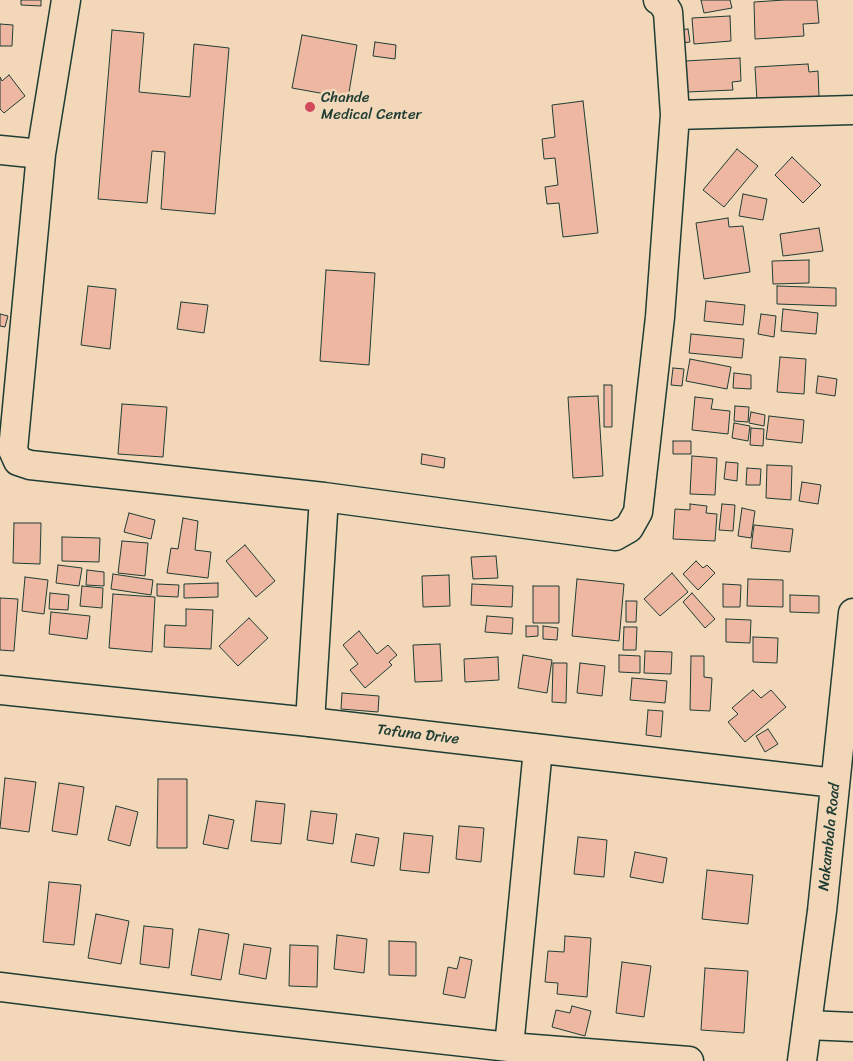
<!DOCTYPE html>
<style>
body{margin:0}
canvas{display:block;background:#f2d8b9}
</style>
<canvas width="853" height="1061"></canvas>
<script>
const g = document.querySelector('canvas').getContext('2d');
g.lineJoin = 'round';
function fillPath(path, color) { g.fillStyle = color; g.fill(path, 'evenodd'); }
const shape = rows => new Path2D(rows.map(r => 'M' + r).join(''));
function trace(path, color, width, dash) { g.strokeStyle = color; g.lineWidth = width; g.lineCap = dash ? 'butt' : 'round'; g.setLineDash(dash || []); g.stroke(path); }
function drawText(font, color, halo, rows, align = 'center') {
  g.font = font + ' Sriracha,sans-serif'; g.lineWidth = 5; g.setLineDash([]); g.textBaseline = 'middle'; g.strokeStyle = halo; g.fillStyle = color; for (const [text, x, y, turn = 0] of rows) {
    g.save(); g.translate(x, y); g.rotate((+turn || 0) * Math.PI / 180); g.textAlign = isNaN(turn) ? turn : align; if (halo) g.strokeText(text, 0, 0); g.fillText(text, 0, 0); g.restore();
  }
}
const building = shape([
 [21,0,41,0,41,6,21,5,21,0],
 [701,0,730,0,732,8,704,13,701,0],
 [784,0,817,0,819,23,803,24,804,36,755,39,754,2,784,0],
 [730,16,731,41,694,44,692,18,730,16],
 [0,24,13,25,12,46,0,46,0,24],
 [688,29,690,42,674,44,672,31,688,29],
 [112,30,144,33,139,92,190,97,194,44,229,48,215,214,161,209,165,152,152,151,147,203,98,199,112,30],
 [302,35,357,45,348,98,292,88,302,35],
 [375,42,396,45,395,59,373,56,375,42],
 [740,58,741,81,732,82,733,90,687,92,685,61,740,58],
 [808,64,809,72,818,71,819,97,757,101,755,67,808,64],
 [9,75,25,96,4,113,0,109,0,77,2,81,9,75],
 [583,101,598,233,563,237,559,203,547,204,545,187,558,185,555,158,544,159,542,139,555,137,552,105,583,101],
 [737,149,758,166,724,207,703,190,737,149],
 [792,157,821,185,803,203,775,175,792,157],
 [743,194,767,199,763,220,739,216,743,194],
 [728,218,729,227,743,226,750,272,704,279,696,223,728,218],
 [819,228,823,251,783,256,780,234,819,228],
 [809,260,809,283,773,284,772,261,809,260],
 [326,270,375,273,369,365,320,361,326,270],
 [88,286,116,289,110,349,81,345,88,286],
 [777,286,836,288,836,306,777,304,777,286],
 [706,301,745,305,743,325,704,321,706,301],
 [181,302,208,305,204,333,177,329,181,302],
 [783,309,818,313,816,334,781,331,783,309],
 [0,314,8,316,5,327,0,326,0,314],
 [761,314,776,316,774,337,758,334,761,314],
 [691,334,744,339,742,358,689,353,691,334],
 [780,357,806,359,804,394,777,392,780,357],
 [690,359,731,367,727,389,686,381,690,359],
 [673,368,684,369,682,386,671,385,673,368],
 [734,373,751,375,751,389,733,388,734,373],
 [818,376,837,379,835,396,816,393,818,376],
 [604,385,612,385,612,427,604,427,604,385],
 [598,396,603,476,573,478,568,397,598,396],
 [695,397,713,399,711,409,730,411,728,434,692,430,695,397],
 [122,404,167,407,163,457,118,454,122,404],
 [735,406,749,407,748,422,734,421,735,406],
 [751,412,765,415,764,426,749,423,751,412],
 [769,416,804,420,802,443,766,439,769,416],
 [734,423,750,426,748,441,732,438,734,423],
 [751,428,764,429,763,446,750,445,751,428],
 [673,441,691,441,691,454,673,454,673,441],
 [422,454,445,458,444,468,421,464,422,454],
 [692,456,717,458,715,495,690,494,692,456],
 [726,462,738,463,737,481,724,479,726,462],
 [767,465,792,466,791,500,766,498,767,465],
 [747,468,761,469,760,485,746,485,747,468],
 [802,482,821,485,818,504,799,501,802,482],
 [690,504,707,506,706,513,717,514,715,541,673,539,675,509,690,510,690,504],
 [722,504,735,505,733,531,719,530,722,504],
 [742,508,755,511,751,538,738,536,742,508],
 [129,513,155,520,151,539,124,532,129,513],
 [183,518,198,521,195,550,211,552,208,578,167,573,171,548,178,549,183,518],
 [14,523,41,523,40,564,13,563,14,523],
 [754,525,793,529,790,552,751,548,754,525],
 [62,537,100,538,99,562,62,561,62,537],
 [122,541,148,543,145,576,118,573,122,541],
 [245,545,275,581,256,597,226,561,245,545],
 [496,556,498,578,473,579,471,557,496,556],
 [696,561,703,568,707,565,715,573,698,590,683,574,696,561],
 [58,565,82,568,79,586,56,583,58,565],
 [87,570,104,572,104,586,86,585,87,570],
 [672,573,688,592,660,616,644,599,672,573],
 [113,574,153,580,151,595,111,589,113,574],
 [449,575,450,606,423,607,422,576,449,575],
 [25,577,48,580,44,614,22,611,25,577],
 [577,579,624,584,619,641,572,636,577,579],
 [748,579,783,580,783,607,747,606,748,579],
 [218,583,218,597,184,598,184,584,218,583],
 [157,584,179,585,178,597,157,596,157,584],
 [472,584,513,586,512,607,471,605,472,584],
 [723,584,741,585,740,607,723,607,723,584],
 [82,586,103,588,102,608,80,606,82,586],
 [533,586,559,586,559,623,533,623,533,586],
 [50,593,69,595,68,610,49,609,50,593],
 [692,593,715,619,705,628,683,602,692,593],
 [113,594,155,597,152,652,109,648,113,594],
 [790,595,819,596,819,613,790,612,790,595],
 [0,598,18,599,14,651,0,650,0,598],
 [626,601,637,601,636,622,626,622,626,601],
 [186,609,213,610,211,649,164,647,165,625,186,626,186,609],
 [51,612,90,616,87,639,49,634,51,612],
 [487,616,513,618,512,634,485,632,487,616],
 [249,618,268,638,238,666,219,646,249,618],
 [726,619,751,620,750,643,726,642,726,619],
 [526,626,538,626,538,636,526,637,526,626],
 [543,626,558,628,557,640,543,639,543,626],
 [624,627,637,627,636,650,623,650,624,627],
 [359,631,377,654,388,645,397,655,389,662,392,665,365,688,350,670,358,664,343,645,359,631],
 [753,637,778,638,777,663,753,662,753,637],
 [440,644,442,681,415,682,413,645,440,644],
 [645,651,672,652,671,674,644,673,645,651],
 [523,655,552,660,547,693,518,688,523,655],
 [619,655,640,656,640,673,619,672,619,655],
 [691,656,704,656,704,677,712,678,710,711,690,710,691,656],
 [498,657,499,680,465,682,464,659,498,657],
 [553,663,567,663,566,703,552,702,553,663],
 [580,663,605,666,602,696,577,693,580,663],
 [632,678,667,681,665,703,630,700,632,678],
 [753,690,761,698,771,690,786,707,745,742,728,722,738,714,732,708,753,690],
 [342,693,379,696,378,712,341,709,342,693],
 [648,710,663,711,661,737,646,735,648,710],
 [768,729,778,744,765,752,756,736,768,729],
 [5,778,36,782,29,832,0,828,5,778],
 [158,779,187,779,187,848,157,848,158,779],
 [59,783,84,787,77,835,52,831,59,783],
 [256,801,285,804,281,844,251,841,256,801],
 [116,806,138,812,130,846,108,840,116,806],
 [311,811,337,814,333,844,307,840,311,811],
 [209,815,234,820,228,849,203,844,209,815],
 [459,826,484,828,481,862,456,859,459,826],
 [404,833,433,836,429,873,400,870,404,833],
 [356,834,379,838,374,866,351,862,356,834],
 [578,837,607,840,604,877,574,874,578,837],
 [635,852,667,858,663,883,630,877,635,852],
 [707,870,753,875,748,924,702,919,707,870],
 [49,882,81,885,74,945,43,942,49,882],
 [96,914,129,921,121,964,88,958,96,914],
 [144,926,173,929,169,968,140,964,144,926],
 [199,929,229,934,221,980,191,975,199,929],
 [337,935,367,939,364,973,334,969,337,935],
 [565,936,591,938,587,997,557,994,558,983,545,982,548,951,564,952,565,936],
 [389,941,416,942,416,976,389,975,389,941],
 [244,944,271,948,266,979,239,974,244,944],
 [290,945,318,946,317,987,289,986,290,945],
 [460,957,472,960,465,998,443,994,448,967,457,969,460,957],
 [622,962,651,966,644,1017,616,1013,622,962],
 [705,968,748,971,744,1033,701,1030,705,968],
 [572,1006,591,1011,585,1036,552,1027,556,1010,570,1013,572,1006]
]);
fillPath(building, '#eeb7a2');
trace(building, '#1f3d34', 1);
const street = shape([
 [66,0,41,154,13,450,18,461,30,465,324,497,615,536,629,528,638,512,660,317,675,115,668,12,662,2,658,0],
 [675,115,853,110],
 [0,150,41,154],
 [310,722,324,497],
 [0,987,241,1017,509,1047,689,1061],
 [807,1025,853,1027],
 [509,1047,538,749]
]);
const secondary = shape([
 [0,690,310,722,835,783],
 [802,1061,822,911,853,613]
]);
trace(street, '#1f3d34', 31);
trace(secondary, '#1f3d34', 31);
trace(street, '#f2d8b9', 28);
trace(secondary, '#f2d8b9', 28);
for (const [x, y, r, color] of [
 [310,107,6,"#d1495b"]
]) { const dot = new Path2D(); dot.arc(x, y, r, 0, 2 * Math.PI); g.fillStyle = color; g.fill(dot); trace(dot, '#f2d8b9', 2); }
drawText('15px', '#1f3d34', '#f2d8b9', [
 ["Chande",321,98],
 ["Medical Center",321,115]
], 'left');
drawText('15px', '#1f3d34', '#f2d8b9', [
 ["Tafuna Drive",418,735,7],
 ["Nakambala Road",830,837,-84]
]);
</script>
